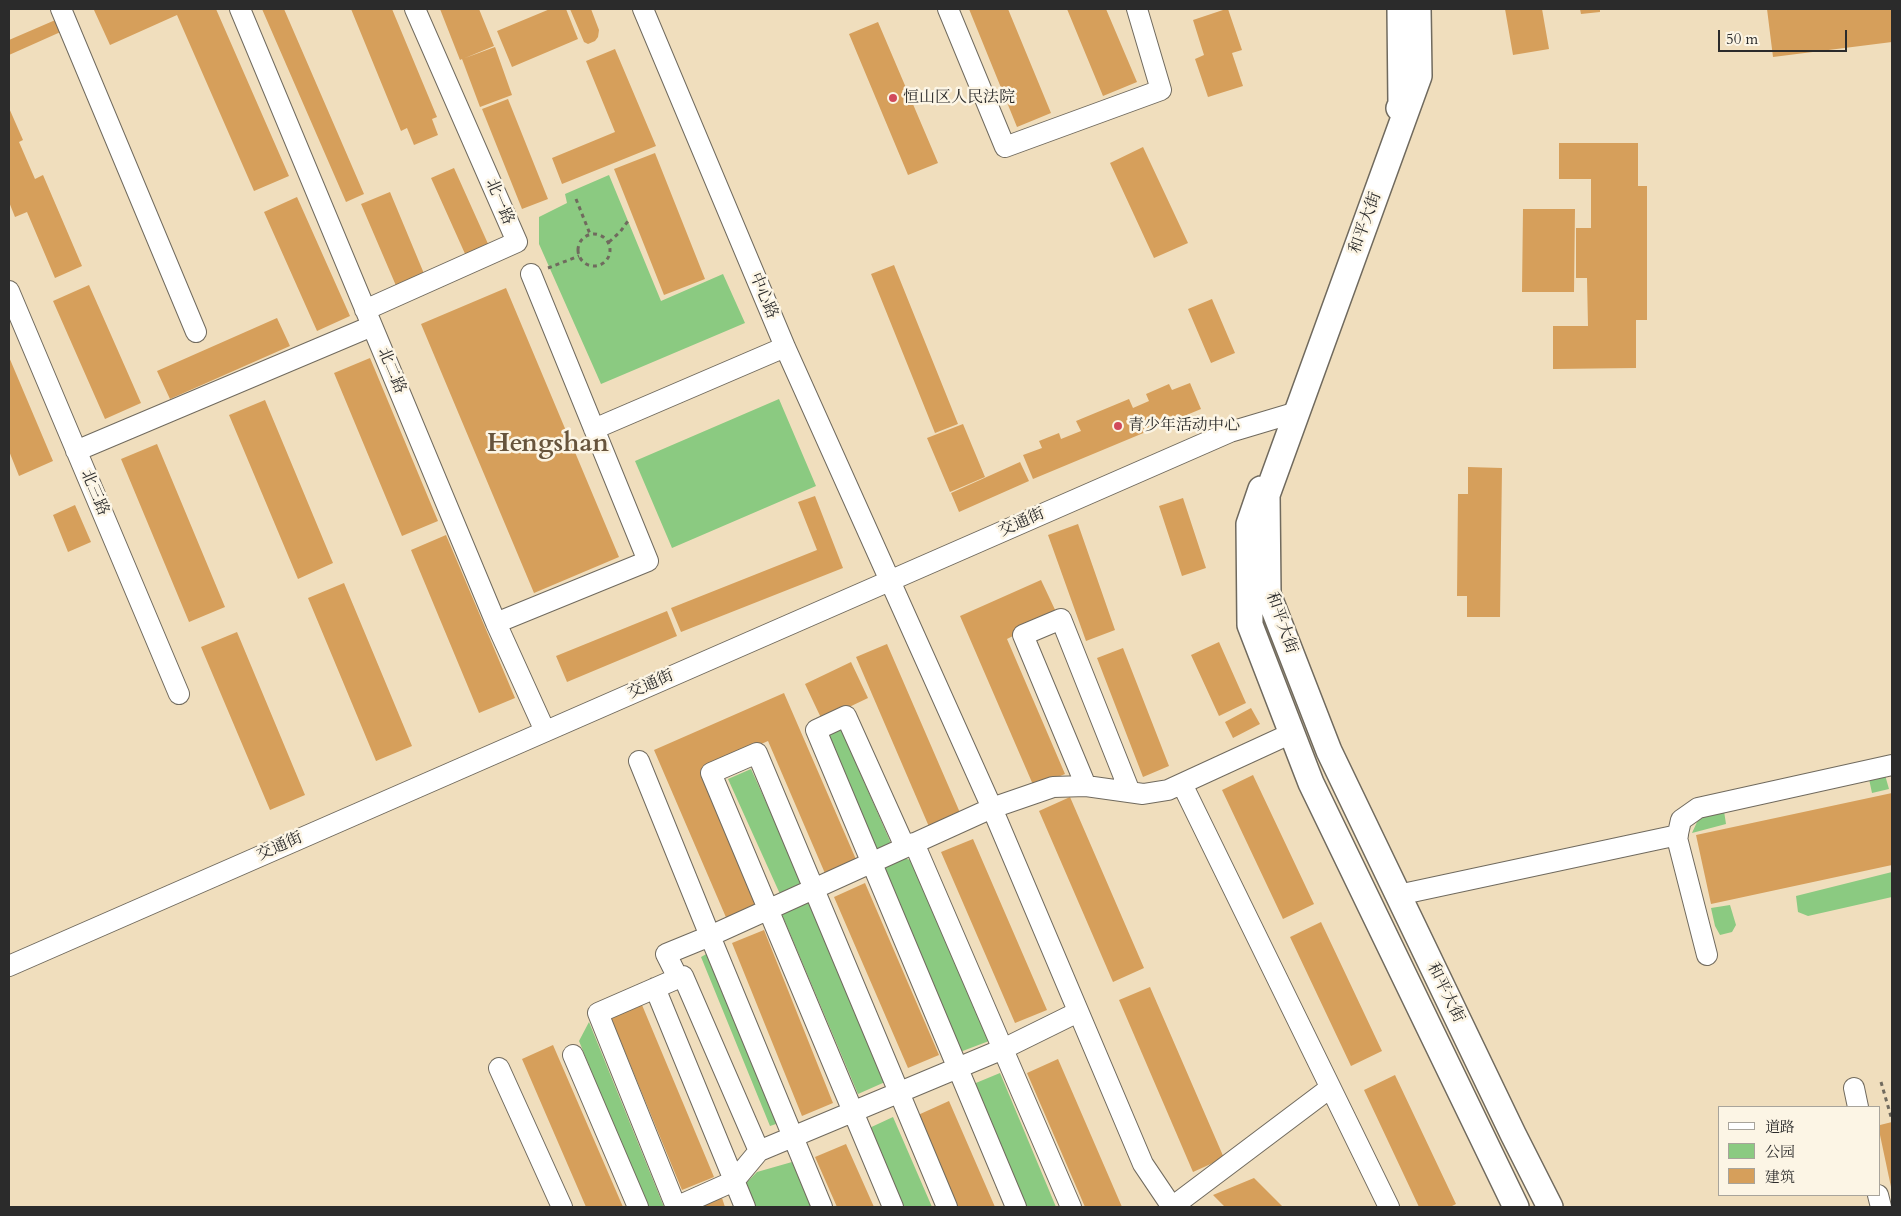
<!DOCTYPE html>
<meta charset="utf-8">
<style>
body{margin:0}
#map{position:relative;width:1901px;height:1216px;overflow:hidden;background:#f0debd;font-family:Cardo,"Noto Serif SC",serif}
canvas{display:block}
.frame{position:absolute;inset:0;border:10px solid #2b2b2b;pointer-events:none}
.legend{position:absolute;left:1718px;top:1106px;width:162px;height:90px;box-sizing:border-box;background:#fcf5e5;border:1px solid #a8a49b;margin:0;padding:6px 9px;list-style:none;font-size:15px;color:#2b2b2b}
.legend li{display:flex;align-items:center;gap:10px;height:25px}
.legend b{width:25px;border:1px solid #a8a49b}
.scale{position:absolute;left:1718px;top:30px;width:129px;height:22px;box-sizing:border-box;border:2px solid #2b2b2b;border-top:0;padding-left:6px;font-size:15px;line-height:18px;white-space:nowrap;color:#2b2b2b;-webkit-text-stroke:4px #fcf5e5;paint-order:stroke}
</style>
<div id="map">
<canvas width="1901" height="1216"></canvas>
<div class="frame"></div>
<ul class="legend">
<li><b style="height:6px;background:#fff"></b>道路</li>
<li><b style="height:14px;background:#8bca81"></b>公园</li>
<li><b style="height:14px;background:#d69f5b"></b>建筑</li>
</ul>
<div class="scale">50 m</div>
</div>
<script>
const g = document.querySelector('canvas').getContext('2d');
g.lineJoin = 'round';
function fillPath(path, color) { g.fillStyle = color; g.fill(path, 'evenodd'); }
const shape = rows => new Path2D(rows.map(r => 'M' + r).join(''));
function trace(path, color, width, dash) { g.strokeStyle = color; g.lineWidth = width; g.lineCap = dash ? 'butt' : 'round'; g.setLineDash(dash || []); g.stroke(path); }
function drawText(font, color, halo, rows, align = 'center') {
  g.font = font + ' Cardo,"Noto Serif SC",serif'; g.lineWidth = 5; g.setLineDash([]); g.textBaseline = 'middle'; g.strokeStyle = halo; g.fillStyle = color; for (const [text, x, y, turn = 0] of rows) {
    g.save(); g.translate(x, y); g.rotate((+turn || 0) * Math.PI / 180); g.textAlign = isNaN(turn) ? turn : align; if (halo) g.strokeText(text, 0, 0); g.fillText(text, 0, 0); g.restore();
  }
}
fillPath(shape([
 [609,175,661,301,723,274,745,323,601,384,539,244,539,217,567,203,565,194],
 [779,399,816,486,672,548,635,461],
 [841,729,893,848,875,856,825,736],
 [751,769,803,884,780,894,728,779],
 [1885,775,1889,789,1872,793,1869,779],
 [1724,811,1726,824,1692,833,1697,822,1704,815],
 [903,858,911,860,989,1041,960,1052,883,869],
 [1892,872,1892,897,1808,916,1798,912,1796,896],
 [807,899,885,1082,858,1094,780,910],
 [1730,905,1736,925,1732,932,1720,935,1715,926,1711,908],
 [710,952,779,1123,770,1126,701,957],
 [589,1022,664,1207,646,1207,579,1041],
 [1000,1073,1056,1207,1022,1207,971,1085],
 [893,1117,932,1207,899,1207,865,1130],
 [792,1162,811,1207,753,1207,744,1185,757,1172]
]), '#8bca81');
fillPath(shape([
 [96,9,216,9,289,176,254,191,177,15,110,45,94,10],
 [262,9,284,9,364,194,346,202],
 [351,9,392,9,437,117,432,119,438,135,414,145,407,128,401,131],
 [440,9,479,9,494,46,465,58,495,47,512,95,480,107,462,59,460,60],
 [550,9,566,9,578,39,512,67,497,31],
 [570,9,591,9,599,30,598,37,595,41,588,44,584,42],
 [969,9,1008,9,1051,113,1017,127],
 [1067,9,1106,9,1137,82,1103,96],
 [1226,9,1228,9,1242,50,1232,53,1243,86,1208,97,1195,59,1204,55,1193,20],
 [1505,9,1542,9,1549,49,1513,55],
 [1580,9,1600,9,1600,12,1581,14],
 [1767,9,1892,9,1892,42,1773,57],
 [60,18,65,30,9,55,9,40],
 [878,22,938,163,908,175,849,34],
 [615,49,656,146,562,184,552,158,615,132,586,61],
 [508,99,548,199,522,209,482,109],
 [9,108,23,140,19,142,35,179,43,175,82,266,55,278,27,212,15,217,9,202],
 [1559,143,1638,143,1638,186,1647,186,1647,320,1636,320,1636,368,1553,369,1553,326,1588,326,1587,278,1576,278,1576,228,1591,228,1591,179,1559,179],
 [1143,147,1188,243,1154,258,1110,163],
 [655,153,705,279,664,295,614,169],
 [454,168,489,246,466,256,431,178],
 [390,192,425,276,397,288,361,204],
 [297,197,350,316,317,331,264,212],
 [1523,209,1575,209,1574,292,1522,292],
 [894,265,958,424,935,433,871,274],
 [89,285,141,403,105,419,53,301],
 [506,288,619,557,534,593,421,324],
 [1212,299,1235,353,1211,363,1188,309],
 [277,318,290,346,170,399,157,371],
 [9,357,53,461,19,476,9,451],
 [370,358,438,521,402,536,334,373],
 [1190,383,1201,409,1033,479,1023,455,1042,448,1039,441,1059,433,1061,439,1081,431,1076,421,1129,399,1133,408,1149,401,1146,394,1169,384,1172,390],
 [265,400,333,563,298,579,229,415],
 [963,424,985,477,950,492,927,438],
 [157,444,225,607,189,622,121,459],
 [1020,462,1029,481,959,512,951,493],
 [1468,467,1502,468,1500,617,1467,617,1467,596,1457,596,1458,494,1468,494],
 [815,496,843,568,681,632,671,608,817,550,798,502],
 [1183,498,1206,568,1182,576,1159,506],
 [75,505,91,542,68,552,53,515],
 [1078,524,1115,630,1086,641,1048,535],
 [446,535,515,698,479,713,411,550],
 [1041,580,1057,614,1007,639,1065,774,1034,787,960,616],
 [344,583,412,746,376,761,308,598],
 [667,611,677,636,567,682,556,656],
 [237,632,305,795,270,810,201,647],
 [1219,642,1246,703,1219,716,1191,655],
 [887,644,961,815,930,829,856,657],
 [1123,648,1169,766,1143,777,1097,658],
 [851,662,868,698,822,720,805,684],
 [784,693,858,864,827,878,768,741,700,771,759,908,728,922,654,750],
 [1251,708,1260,724,1233,738,1225,722],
 [1253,775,1314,904,1283,919,1222,790],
 [1892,793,1892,865,1711,904,1696,835],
 [1070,797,1144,968,1113,982,1039,811],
 [973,839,1047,1010,1015,1023,941,852],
 [865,883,939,1055,908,1068,834,897],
 [1321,922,1382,1051,1351,1066,1290,937],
 [764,930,833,1103,802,1116,732,943],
 [1150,987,1224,1158,1193,1172,1119,1000],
 [642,1005,714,1177,682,1190,611,1018],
 [553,1045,623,1207,586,1207,522,1059],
 [1058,1059,1122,1207,1085,1207,1027,1073],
 [1395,1075,1456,1204,1450,1207,1419,1207,1364,1090],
 [949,1101,995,1207,958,1207,918,1115],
 [1892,1122,1892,1187,1891,1187,1880,1135,1880,1125],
 [846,1144,874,1207,837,1207,815,1157],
 [1254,1178,1283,1207,1225,1207,1213,1195],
 [722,1198,725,1207,700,1207]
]), '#d69f5b');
const minor = shape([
 [61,9,196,332],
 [240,9,496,623,545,731],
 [643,9,785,347,992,808,1143,1164,1172,1207],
 [948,9,1005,147,1161,90,1137,9],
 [9,291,179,694],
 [365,310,517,242,415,9],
 [594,429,785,347],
 [76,451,372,326],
 [496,623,648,561,531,274],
 [639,761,710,936,666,954,678,978],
 [1182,784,1389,1207],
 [1086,786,1023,635,1061,619,1130,792],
 [914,843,1071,1207],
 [905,847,846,716,816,730,1016,1207],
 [1398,895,1678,835],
 [1707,955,1677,838,1681,820,1698,808,1892,765],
 [9,966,1230,432,1297,412],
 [655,988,745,1207],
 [573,1055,638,1207],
 [499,1068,562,1207],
 [1854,1088,1858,1107],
 [1878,1195,1881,1207],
 [676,1207,598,1013,683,976,759,1151],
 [676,1207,734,1181,759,1151,1003,1049,1078,1012],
 [822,1207,710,936,992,808,1053,787,1086,786,1143,794,1168,790,1292,733],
 [893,1207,711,773,757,753,947,1207],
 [1172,1207,1330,1088]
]);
const major = shape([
 [1418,9,1419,76,1267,495,1268,594,1329,751,1513,1134,1550,1207],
 [1399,108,1401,104,1400,9],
 [1261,489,1249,524,1250,625,1311,783,1516,1207]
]);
trace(minor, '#706a5e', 22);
trace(major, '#706a5e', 28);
trace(shape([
 [576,199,590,234],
 '578 250a16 16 0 1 1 32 0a16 16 0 1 1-32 0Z',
 [609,242,620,232,628,221],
 [548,268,579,256],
 [1881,1082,1892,1120]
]), '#706a5e', 3, [4, 4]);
trace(minor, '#fff', 20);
trace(major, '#fff', 25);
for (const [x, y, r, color] of [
 [893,98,5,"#d1495b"],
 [1118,426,5,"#d1495b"]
]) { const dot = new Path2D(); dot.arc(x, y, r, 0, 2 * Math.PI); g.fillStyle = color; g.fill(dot); trace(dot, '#fcf5e5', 2); }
drawText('16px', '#2b2b2b', '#fcf5e5', [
 ["恒山区人民法院",903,98],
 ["青少年活动中心",1128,426]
], 'left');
drawText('16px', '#2b2b2b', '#fcf5e5', [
 ["北一路",499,202,67],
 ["和平大街",1366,223,-70],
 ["中心路",763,296,67],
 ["北二路",391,371,67],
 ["北三路",94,493,67],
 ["交通街",1022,523,-24],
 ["和平大街",1281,623,71],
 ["交通街",651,685,-24],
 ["交通街",280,847,-24],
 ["和平大街",1445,993,64]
]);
drawText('bold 26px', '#67543c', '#fcf5e5', [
 ["Hengshan",548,445]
]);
</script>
